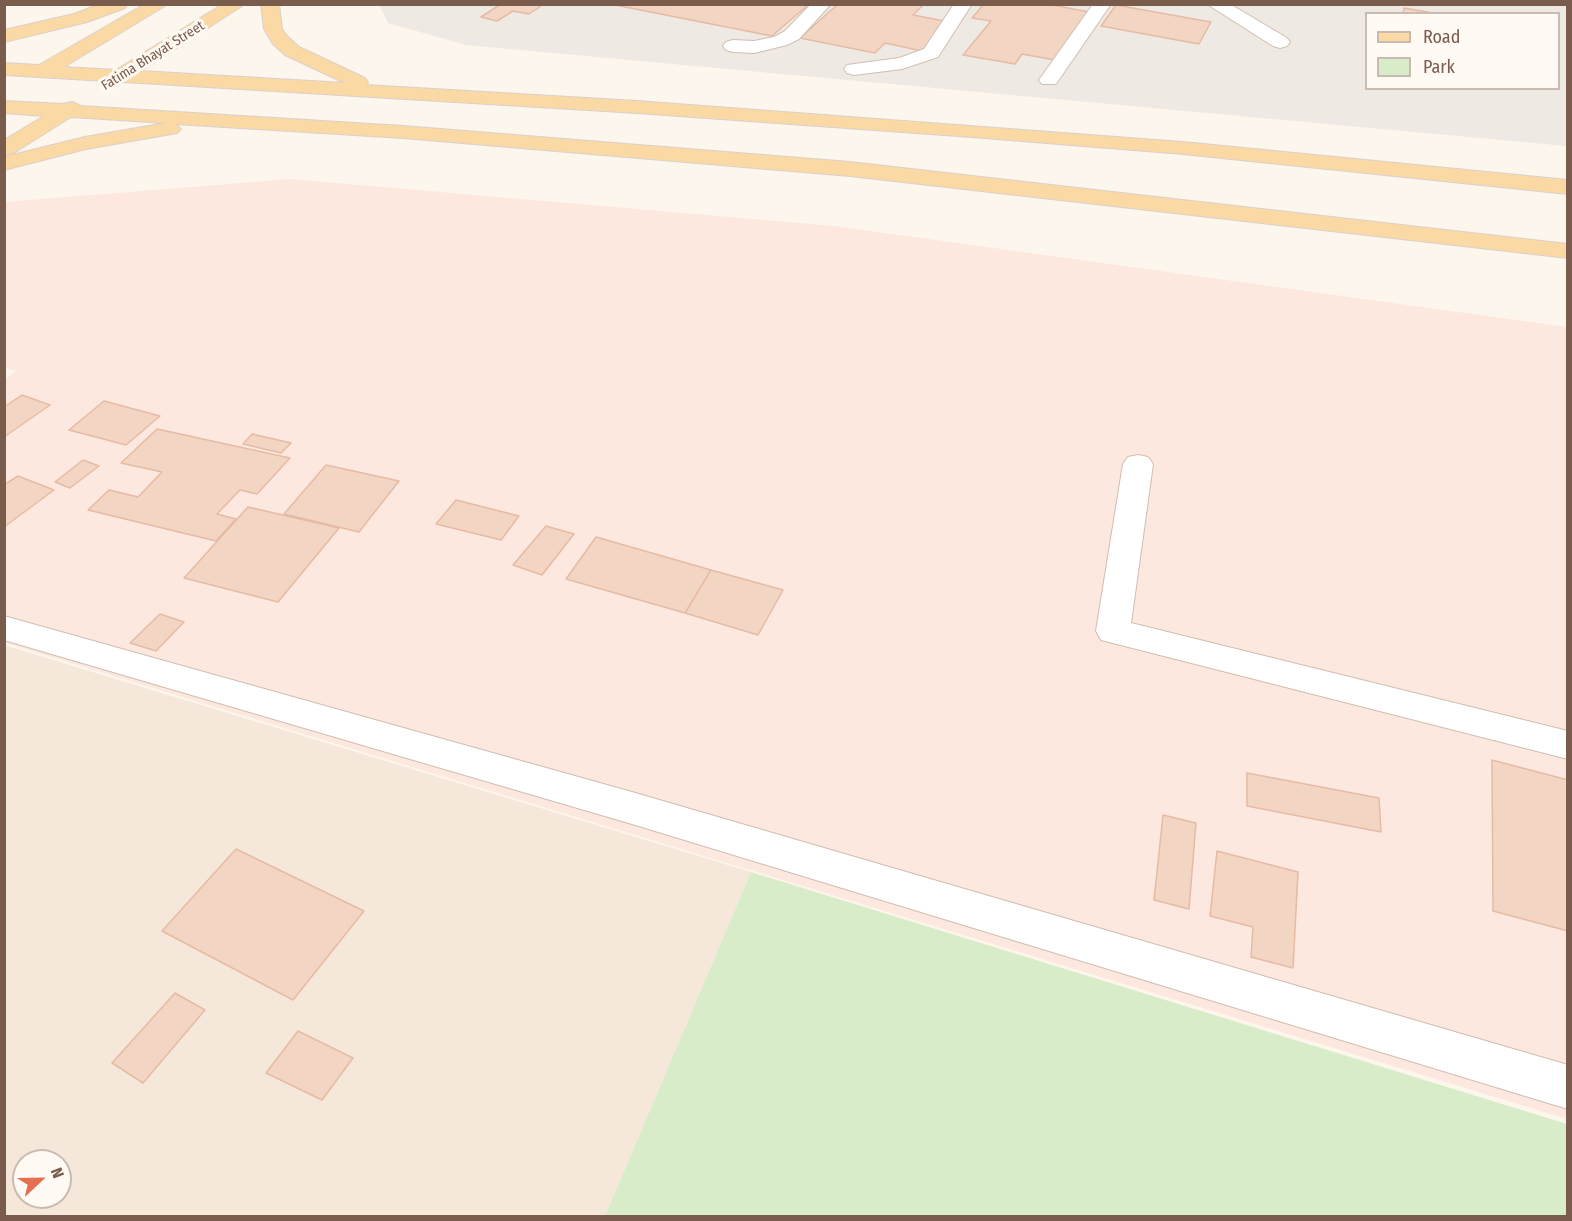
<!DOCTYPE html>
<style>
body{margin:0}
#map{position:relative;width:1572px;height:1221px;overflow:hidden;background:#fdf6ec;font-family:"Fira Sans Condensed",sans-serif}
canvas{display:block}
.frame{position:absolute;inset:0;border:6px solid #7a5c4d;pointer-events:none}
.legend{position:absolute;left:1365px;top:12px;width:195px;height:78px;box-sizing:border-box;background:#fffaf3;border:2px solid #cabbb1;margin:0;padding:8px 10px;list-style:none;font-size:18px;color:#7a5c4d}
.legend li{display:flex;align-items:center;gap:12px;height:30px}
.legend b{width:30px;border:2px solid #cabbb1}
.north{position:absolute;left:12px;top:1149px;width:60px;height:60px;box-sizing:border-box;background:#fffaf3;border:2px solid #cabbb1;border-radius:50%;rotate:68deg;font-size:16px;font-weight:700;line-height:24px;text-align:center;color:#7a5c4d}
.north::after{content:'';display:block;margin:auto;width:21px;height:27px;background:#e76f51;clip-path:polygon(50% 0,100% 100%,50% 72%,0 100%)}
</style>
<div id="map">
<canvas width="1572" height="1221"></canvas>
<div class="frame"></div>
<ul class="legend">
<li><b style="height:8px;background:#fbd9a5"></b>Road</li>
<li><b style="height:16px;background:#d8ecc9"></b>Park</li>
</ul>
<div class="north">N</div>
</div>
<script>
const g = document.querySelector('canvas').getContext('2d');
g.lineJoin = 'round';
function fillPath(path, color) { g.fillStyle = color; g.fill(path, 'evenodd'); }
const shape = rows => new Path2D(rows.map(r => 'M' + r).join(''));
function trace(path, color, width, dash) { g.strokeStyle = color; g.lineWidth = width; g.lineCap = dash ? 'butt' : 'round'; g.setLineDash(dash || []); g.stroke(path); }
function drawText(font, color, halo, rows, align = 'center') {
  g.font = font + ' "Fira Sans Condensed",sans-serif'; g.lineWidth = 6; g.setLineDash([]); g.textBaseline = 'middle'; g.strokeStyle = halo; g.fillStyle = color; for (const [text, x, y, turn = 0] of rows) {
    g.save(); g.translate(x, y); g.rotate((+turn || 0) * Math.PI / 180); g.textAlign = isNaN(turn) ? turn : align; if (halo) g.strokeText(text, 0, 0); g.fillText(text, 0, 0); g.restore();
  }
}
fillPath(shape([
 [4,645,751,872,605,1216,5,1216],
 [24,1161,60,1161,60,1197,24,1197]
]), '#f5e8da');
fillPath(shape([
 [290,179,834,226,1567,327,1567,1119,5,643,4,380,16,371,5,368,5,202]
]), '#fde8e0');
fillPath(shape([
 [379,5,1567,5,1567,146,466,45,388,23],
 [1366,14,1558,14,1558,88,1366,88]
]), '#efe9e4');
fillPath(shape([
 [751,872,1567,1124,1567,1216,605,1216]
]), '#d8ecc9');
const building = shape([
 [501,4,544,4,529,14,513,11,497,21,481,17,501,4],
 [809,4,772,36,615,5,615,4,809,4],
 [838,4,924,4,913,15,950,22,922,51,885,43,875,53,800,38,838,4],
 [984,4,1047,4,1089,12,1055,60,1022,54,1015,64,963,55,991,21,972,18,984,4],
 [1116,5,1211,22,1199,44,1101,26,1116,5],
 [1404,8,1439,14,1403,14,1404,8],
 [22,395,50,405,4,437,4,407,22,395],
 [104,401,160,416,126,445,69,430,104,401],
 [157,429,290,458,257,494,240,490,217,514,236,519,216,541,88,510,109,490,138,497,162,472,121,463,157,429],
 [252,434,291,443,281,453,243,444,252,434],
 [83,460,99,466,70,488,55,482,83,460],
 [326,465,399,481,359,532,284,514,326,465],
 [18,476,54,490,4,527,4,485,18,476],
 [456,500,519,516,501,540,436,524,456,500],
 [248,507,339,528,278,602,184,578,248,507],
 [546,526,574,534,542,575,513,565,546,526],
 [596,537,711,570,685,613,566,579,596,537],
 [711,570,783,590,758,635,685,613,711,570],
 [160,614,184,622,156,651,130,643,160,614],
 [1492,760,1568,780,1568,931,1493,911,1492,760],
 [1247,773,1379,798,1381,832,1247,806,1247,773],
 [1163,815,1196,823,1189,909,1154,900,1163,815],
 [236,849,364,911,293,1000,162,931,236,849],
 [1217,851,1298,872,1293,968,1251,957,1253,927,1210,916,1217,851],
 [175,993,205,1010,143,1083,112,1063,175,993],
 [298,1031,353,1058,322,1100,266,1073,298,1031]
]);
fillPath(building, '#f3d5c3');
trace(building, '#e6bba3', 1.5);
const minor = shape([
 [811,4,831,4,799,39,787,45,754,53,733,52,726,50,723,46,726,42,733,40,754,41,774,37,785,31,811,4],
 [954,4,972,4,938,57,902,69,854,75,847,73,844,69,847,65,899,58,924,49,954,4],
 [1093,4,1111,4,1056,84,1042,84,1039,80,1093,4],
 [1207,4,1230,4,1287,38,1290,42,1287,46,1280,48,1273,46,1207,4],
 [1138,455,1148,457,1153,464,1131,623,1568,731,1568,759,1101,640,1096,631,1123,464,1128,457,1138,455],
 [4,616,632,792,1568,1065,1568,1109,632,824,4,640,4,616]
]);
const major = shape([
 [100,4,128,4,125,8,87,22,4,42,4,30,74,14,100,4],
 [145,4,168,4,64,67,116,70,223,4,245,4,141,71,345,83,285,55,273,44,264,29,261,4,279,4,282,29,287,36,299,47,365,78,368,82,366,85,637,101,1183,142,1568,180,1568,194,1183,154,972,137,637,113,124,82,115,85,106,81,4,75,4,63,39,65,145,4],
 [4,101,63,104,72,102,81,106,403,126,850,162,1568,244,1568,258,850,176,403,138,175,124,181,129,177,133,86,149,4,170,4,157,85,137,166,123,71,117,12,154,4,155,4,140,44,116,4,113,4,101]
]);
trace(minor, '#d1beb0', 2);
trace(major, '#dad1cd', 2);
fillPath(minor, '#fff');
fillPath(major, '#fbd9a5');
drawText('14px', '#7a5c4d', '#fffaf3', [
 ["Fatima Bhayat Street",153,56,-32]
]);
</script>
